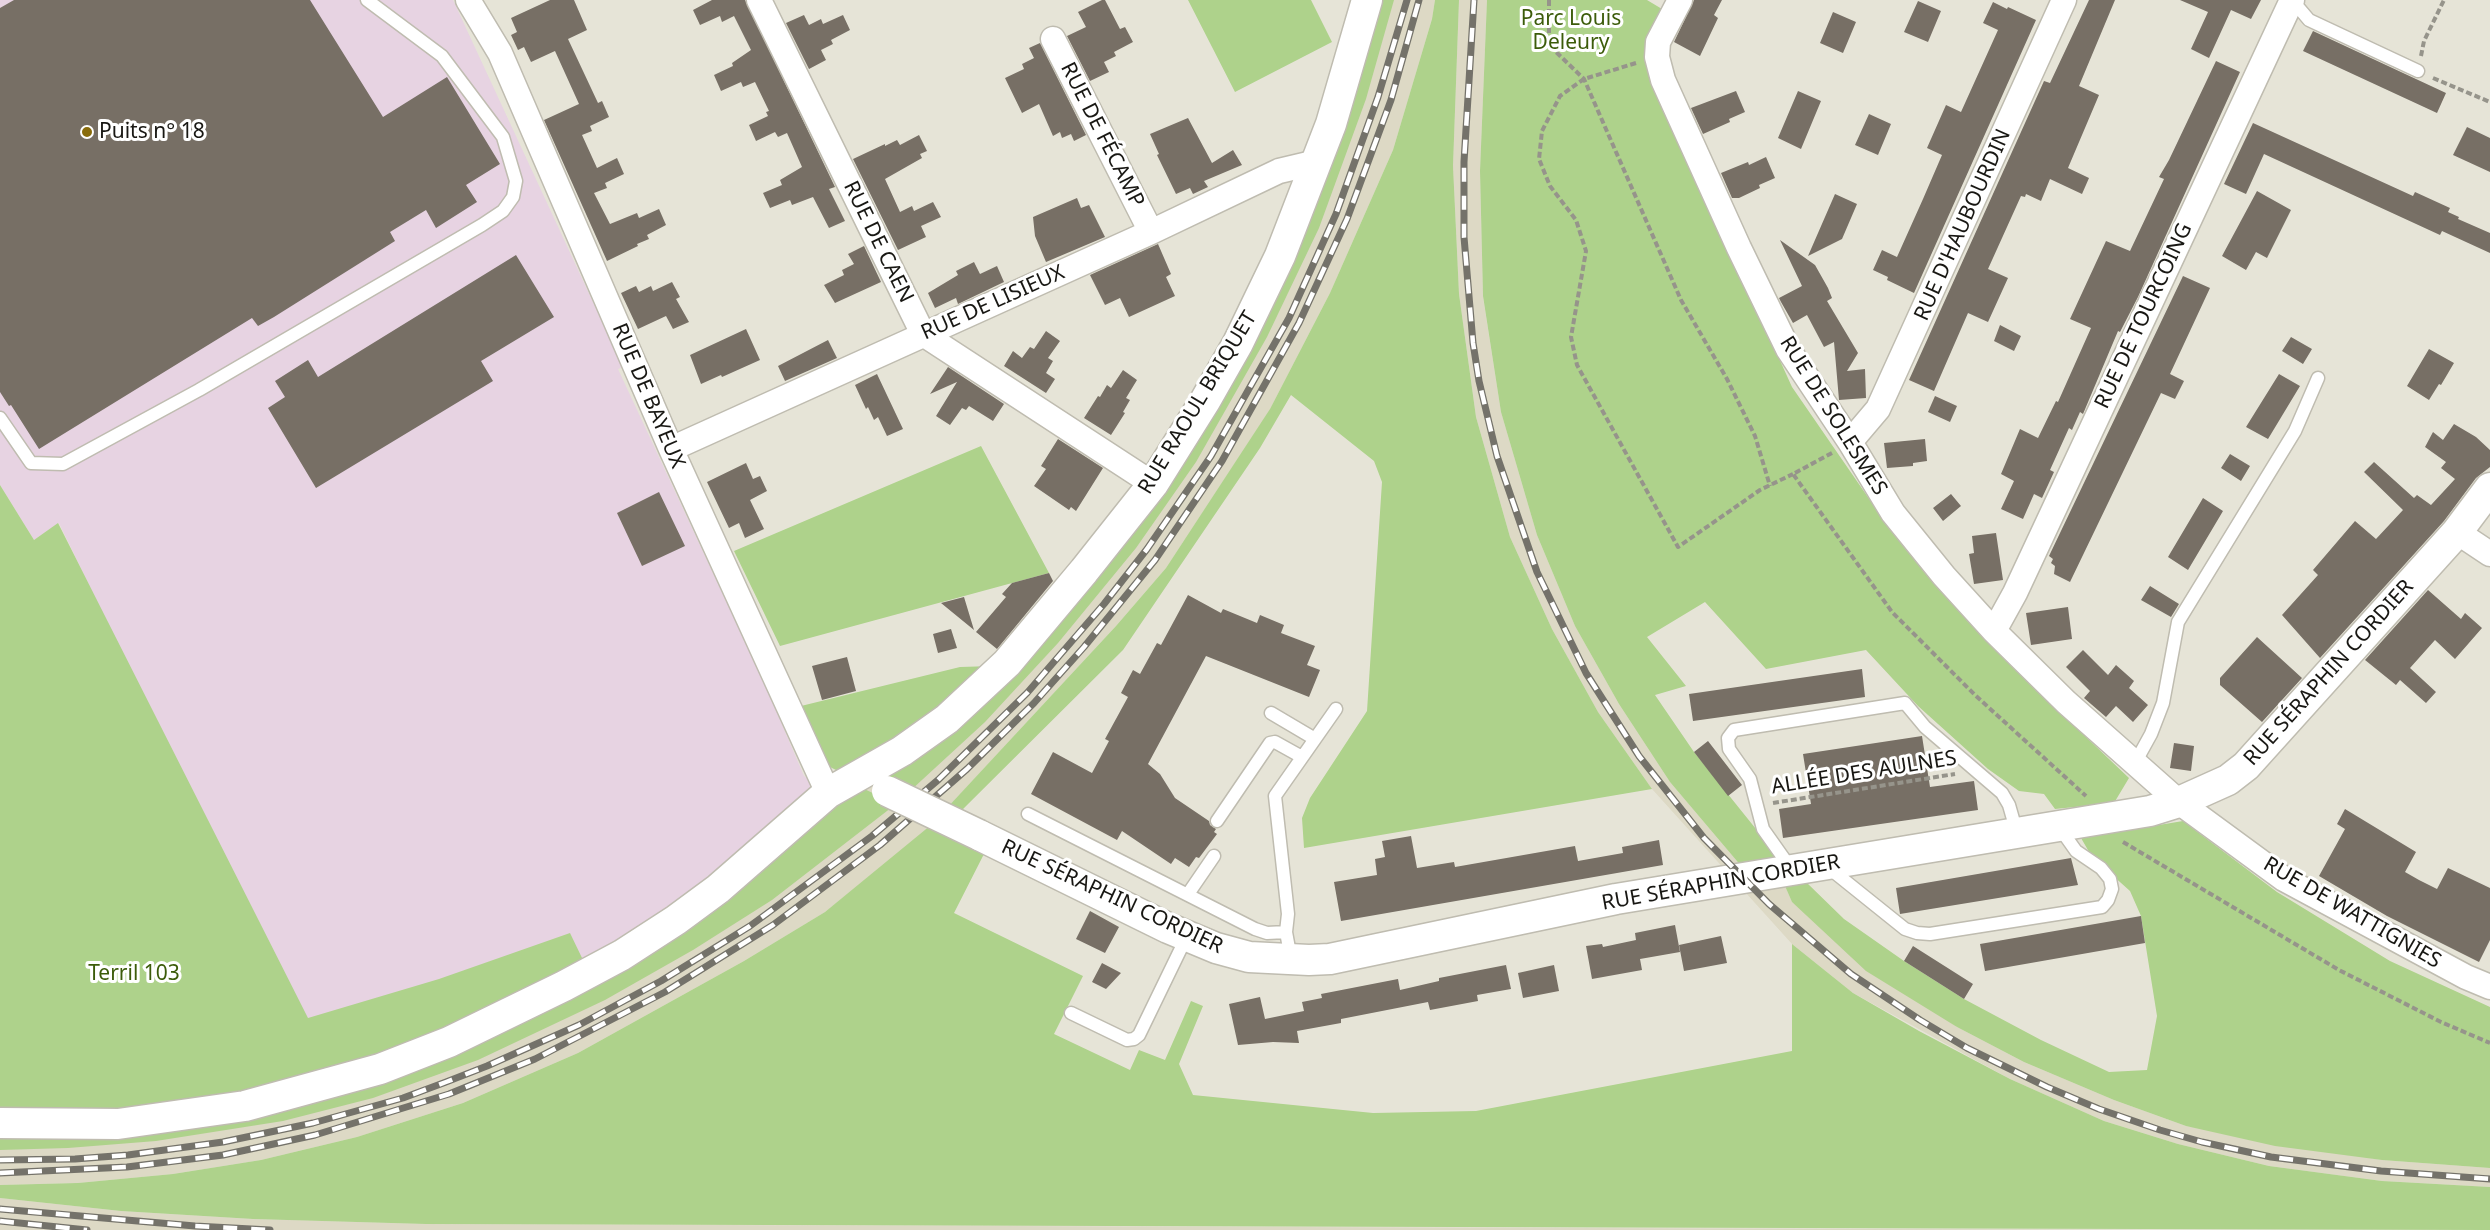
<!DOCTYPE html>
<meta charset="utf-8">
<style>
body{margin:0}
canvas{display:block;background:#e6e4d7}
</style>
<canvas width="2490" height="1230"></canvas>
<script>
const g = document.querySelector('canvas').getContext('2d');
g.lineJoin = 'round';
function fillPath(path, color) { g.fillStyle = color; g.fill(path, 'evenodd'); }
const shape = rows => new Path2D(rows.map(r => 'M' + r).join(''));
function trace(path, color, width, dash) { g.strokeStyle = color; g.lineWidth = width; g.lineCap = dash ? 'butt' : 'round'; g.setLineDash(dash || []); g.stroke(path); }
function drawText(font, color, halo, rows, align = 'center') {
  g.font = font + ' "Noto Sans",sans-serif'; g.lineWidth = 6; g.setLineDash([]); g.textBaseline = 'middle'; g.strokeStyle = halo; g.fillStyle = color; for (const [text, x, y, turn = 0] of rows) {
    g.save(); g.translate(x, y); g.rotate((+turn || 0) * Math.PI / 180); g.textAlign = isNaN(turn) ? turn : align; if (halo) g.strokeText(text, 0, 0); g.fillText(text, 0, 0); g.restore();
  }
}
fillPath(shape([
 [1377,0,1435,0,1432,19,1393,150,1330,293,1268,413,1166,568,1116,626,923,834,825,912,744,961,578,1053,463,1103,357,1137,261,1160,173,1174,78,1183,0,1185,0,1133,838,801,947,729,1174,464],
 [1459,0,1487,0,1480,171,1483,297,1501,412,1537,535,1575,626,1619,704,1670,782,1742,867,1765,890,1785,886,1792,902,1957,1027,2024,1062,2114,1100,2186,1126,2382,1160,2490,1168,2490,1187,2382,1181,2269,1166,2178,1144,2104,1121,2010,1079,1853,993,1792,944,1652,789,1598,712,1552,629,1510,537,1476,417,1459,294,1453,166],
 [0,1198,121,1211,253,1219,426,1224,2156,1230,0,1230]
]), '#ddd9c5');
fillPath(shape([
 [0,0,453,0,623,367,618,369,766,687,804,776,838,801,734,892,335,1093,59,523,34,540,0,485]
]), '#e7d3e2');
fillPath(shape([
 [1188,0,1311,0,1332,42,1235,92],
 [1377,0,1394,0,1366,99,1319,228,1267,337,1196,462,1136,548,1058,643,985,722,910,791,878,775,947,729,1174,464],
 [1435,0,1459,0,1453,166,1459,294,1476,417,1510,537,1552,629,1598,712,1652,789,1304,848,1302,818,1310,798,1367,711,1382,482,1374,461,1291,395,1260,448,1123,650,958,814,946,809,1116,626,1166,568,1270,409,1330,293,1393,150,1432,19],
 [1487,0,1647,0,1662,9,1650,74,1792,387,1892,532,2003,658,2129,778,2114,803,2055,809,2044,794,2019,791,1988,769,1918,706,1866,650,1766,669,1705,602,1647,637,1686,686,1655,695,1694,752,1760,834,1778,862,1742,867,1670,782,1619,704,1575,626,1537,535,1501,412,1483,296,1480,171],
 [981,446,1049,573,780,646,734,551],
 [0,485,34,540,58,523,308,1018,439,979,570,933,583,960,502,1003,379,1059,239,1095,113,1113,0,1113],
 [993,666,937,722,840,772,824,764,801,706,960,667],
 [860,787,896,804,772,900,693,950,605,1000,478,1060,373,1098,283,1121,156,1141,68,1148,0,1150,0,1133,123,1132,518,1020],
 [2183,821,2277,892,2390,961,2490,1007,2490,1168,2382,1160,2275,1146,2186,1126,2114,1100,2024,1062,1957,1027,1866,971,1792,902,1785,886,1793,881,1806,882,1844,919,1904,961,1964,999,2041,1040,2109,1072,2147,1070,2157,1016,2141,916,2130,891,2092,857,2081,838],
 [931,825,985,852,954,913,1083,976,1054,1034,1130,1070,1139,1050,1165,1060,1191,1001,1203,1006,1179,1064,1193,1095,1373,1113,1476,1111,1792,1051,1792,944,1853,993,1919,1031,2010,1079,2104,1121,2178,1144,2269,1166,2382,1181,2490,1187,2490,1230,426,1224,253,1219,121,1211,0,1198,0,1185,78,1183,173,1174,261,1160,357,1137,463,1103,578,1053,744,961,825,912]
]), '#aed28b');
fillPath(shape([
 [14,0,310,0,383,117,447,77,500,164,466,185,477,202,436,228,426,210,390,232,395,241,274,317,258,326,252,318,39,449,11,405,9,406,0,392,0,8],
 [550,0,574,0,587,30,568,39,598,103,602,101,609,117,590,126,592,131,582,135,597,168,617,158,624,174,605,183,607,188,594,193,610,224,637,213,639,218,659,209,666,225,647,235,649,239,637,244,638,246,607,261,544,120,579,104,555,51,531,62,524,47,518,50,511,35,517,32,511,18],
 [712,0,745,0,835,187,829,189,845,221,829,228,813,197,792,205,790,200,770,208,763,193,782,185,780,180,802,167,787,133,778,137,775,132,756,141,749,125,768,116,766,112,769,111,755,82,743,87,741,82,721,91,714,75,733,66,732,63,751,50,734,16,722,22,720,16,700,25,693,10],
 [1102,0,1105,0,1120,29,1125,27,1133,42,1114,52,1116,56,1104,62,1109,72,1090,81,1067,36,1086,27,1078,12],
 [1694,0,1722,0,1714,15,1718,18,1700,56,1674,42],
 [2089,0,2115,0,2079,86,2099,95,2068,168,2089,178,2082,194,2050,179,2041,201,2026,194,2025,197,2021,196,1988,269,2008,278,1988,322,1968,313,1934,391,1909,380,2044,81,2050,83],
 [2180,0,2261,0,2251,19,2231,10,2209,58,2191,49,2208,12],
 [1918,1,1941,11,1928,42,1904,32],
 [1993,2,2007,9,2008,7,2036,20,1914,293,1887,280,1888,277,1873,270,1882,250,1897,257,1923,199,1942,155,1927,148,1946,105,1961,112,1998,30,1983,23],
 [1833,12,1856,22,1843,53,1820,43],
 [804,15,809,25,821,19,823,24,843,15,850,30,831,40,833,44,821,50,826,60,809,69,786,23],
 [2313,31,2446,93,2437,113,2303,51],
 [1040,43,1086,135,1074,141,1071,134,1062,138,1060,132,1053,136,1039,104,1022,113,1005,78,1024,69,1022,64,1034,58,1029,48],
 [2216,61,2240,72,2138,297,2120,332,2118,331,2083,414,2080,412,2072,430,2069,428,2050,470,2054,472,2042,498,2034,494,2023,519,2001,509,2014,481,2001,474,2020,429,2038,438,2056,401,2058,402,2091,328,2070,319,2106,241,2130,251,2164,179,2159,177,2169,160],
 [1736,91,1745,112,1729,119,1730,122,1703,134,1691,108],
 [1798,91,1821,101,1801,149,1778,138],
 [1869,114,1891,124,1878,155,1855,145],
 [1188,118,1212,163,1233,150,1242,165,1204,181,1208,187,1193,194,1190,188,1176,194,1157,155,1159,154,1150,134],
 [2253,123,2413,196,2415,192,2450,208,2448,212,2459,217,2458,219,2490,233,2490,253,2442,231,2440,235,2264,154,2246,194,2224,184],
 [2467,127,2490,138,2490,172,2453,155],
 [919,135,927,151,920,154,922,158,885,179,900,212,912,206,914,211,933,202,941,217,921,226,926,237,898,250,853,159,885,144,885,146,897,140,900,145],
 [1766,157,1775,178,1759,185,1760,188,1739,198,1732,198,1721,173,1748,162,1749,165],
 [2257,191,2291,210,2267,258,2256,252,2246,270,2222,256],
 [1835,194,1857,204,1842,239,1808,256],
 [1077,198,1081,208,1089,205,1105,237,1046,262,1035,236,1033,217],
 [1780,240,1815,265,1828,288,1832,298,1827,301,1858,353,1847,371,1865,369,1866,398,1839,400,1834,342,1824,347,1807,315,1793,323,1781,302,1779,298,1802,286],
 [1158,244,1171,274,1166,277,1175,296,1129,317,1120,298,1105,305,1090,275],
 [864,246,881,282,835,303,824,285,844,275,842,270,854,264,848,254],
 [516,255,554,317,481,361,493,381,316,488,268,408,285,397,275,381,308,360,318,377],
 [974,262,980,274,997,266,1004,282,958,304,956,298,935,308,928,293,958,275,956,271],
 [2183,276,2210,288,2170,374,2184,381,2175,399,2161,393,2070,582,2054,574,2055,566,2051,563,2053,559,2049,556],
 [672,282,680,297,676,299,689,322,673,329,666,316,638,329,621,293,636,286,639,292,651,286,653,291],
 [2000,325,2021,336,2014,351,1994,341],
 [746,329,760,360,722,377,721,375,701,384,690,355],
 [1046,331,1060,341,1048,358,1053,361,1046,373,1055,379,1046,393,1004,366,1013,351,1022,358,1030,347,1034,349],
 [2291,337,2312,349,2303,364,2282,351],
 [828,340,837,358,785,381,778,366],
 [2429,349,2454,363,2441,385,2439,384,2429,400,2407,386],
 [948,367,1004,404,993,421,969,406,966,410,962,408,950,425,936,416,957,382,930,394],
 [1123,370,1137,380,1126,398,1130,400,1123,412,1125,413,1111,435,1084,418,1098,396,1100,397,1107,385,1111,388],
 [877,374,903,429,887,436,878,417,874,420,868,407,866,409,855,385],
 [2279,374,2300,386,2268,439,2246,427],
 [1935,396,1957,406,1950,422,1928,412],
 [2454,424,2476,437,2490,450,2490,467,2476,478,2444,521,2320,658,2282,615,2318,575,2313,570,2355,521,2376,539,2403,510,2364,472,2374,462,2414,498,2417,495,2431,505,2455,479,2441,468,2446,462,2425,447,2433,432,2443,440],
 [1058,439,1103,468,1076,511,1071,507,1069,510,1034,486,1046,469,1041,466],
 [1925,439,1927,461,1913,463,1913,466,1887,468,1884,443],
 [2230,454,2250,466,2241,481,2221,468],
 [746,463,753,479,760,476,767,491,750,500,764,529,745,538,739,523,729,528,707,482],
 [659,492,685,546,642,566,617,513],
 [1951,494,1961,506,1943,521,1933,508],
 [2203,498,2223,511,2188,570,2168,557],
 [1996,533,2003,580,1974,584,1969,554,1974,553,1972,536],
 [1049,573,1053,581,997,649,976,632,1006,597,1002,594,1012,583],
 [2150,586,2179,604,2171,617,2141,600],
 [2428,590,2461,619,2465,613,2482,628,2455,659,2435,640,2410,668,2436,692,2426,703,2400,680,2396,685,2365,660],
 [1188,595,1221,613,1223,609,1257,623,1260,615,1284,625,1281,633,1315,646,1307,665,1320,670,1309,697,1206,656,1148,764,1160,774,1175,798,1209,821,1210,825,1216,829,1214,832,1217,834,1199,858,1196,857,1189,867,1175,858,1171,864,1122,831,1117,840,1031,794,1053,752,1092,773,1109,741,1105,739,1128,697,1121,693,1133,670,1140,674,1157,643,1161,645],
 [964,597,974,630,941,603],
 [2068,607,2072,639,2031,645,2026,613],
 [951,629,957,648,938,653,933,634],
 [2257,637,2302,678,2262,722,2220,685,2220,678],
 [2083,650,2108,675,2116,665,2134,681,2129,688,2148,705,2133,722,2116,706,2106,717,2084,698,2090,691,2066,667],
 [847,657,856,691,822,700,812,666],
 [1862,669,1865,697,1693,721,1689,694],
 [1922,736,1930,787,1974,781,1978,810,1783,838,1779,809,1811,804,1803,754],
 [1708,741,1742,785,1728,796,1694,752],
 [2174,743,2194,746,2191,771,2170,768],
 [2345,809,2416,852,2405,872,2419,880,2437,889,2448,868,2490,888,2490,940,2479,962,2387,916,2319,876,2345,829,2337,824],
 [1411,836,1417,868,1454,862,1455,867,1575,846,1578,861,1623,853,1622,847,1659,840,1663,865,1341,921,1334,882,1377,875,1375,859,1385,857,1382,841],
 [2071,858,2078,885,1900,914,1896,888],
 [1090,911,1119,927,1105,953,1076,939],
 [2141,916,2145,943,1985,971,1980,944],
 [1675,925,1680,952,1640,959,1642,970,1592,979,1586,946,1602,944,1603,947,1636,940,1635,933],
 [1721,936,1727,963,1684,971,1679,945],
 [1913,946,1973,984,1964,999,1904,961],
 [1102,963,1121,973,1106,989,1092,982],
 [1506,965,1511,989,1477,995,1478,1001,1430,1010,1428,1002,1341,1019,1341,1023,1297,1031,1299,1043,1273,1042,1238,1045,1229,1004,1260,997,1265,1019,1304,1011,1302,1002,1322,998,1321,994,1398,979,1400,990,1439,981,1439,978],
 [1554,965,1559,991,1523,998,1518,973]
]), '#776f65');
const service = shape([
 [2292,0,2309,20,2418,71],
 [0,418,31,463,63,464,199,390,482,225,503,211,513,197,516,181,503,137,442,56,367,0],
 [1271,713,1315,739],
 [2135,763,2151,734,2163,703,2178,622,2295,431,2318,378],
 [1028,814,1255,929,1267,933,1286,932],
 [1217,821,1270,743,1275,742,1302,757],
 [1829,868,1905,929,1917,933,1930,934,2102,907,2108,900,2112,889,2110,879,2101,868,2076,851,2059,827],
 [1792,870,1763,829,1750,779,1729,749,1728,738,1734,730,1905,703,1925,727,2002,793,2009,805,2017,833],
 [1188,894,1214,856],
 [1291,959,1286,932,1288,914,1275,796,1336,709],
 [1071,1013,1127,1040,1134,1039,1139,1035,1187,936]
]);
const minor = shape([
 [468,0,500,53,671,449,828,793],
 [759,0,923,334,1153,484],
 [1680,0,1658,42,1657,57,1663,80,1739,248,1788,349,1850,442,1893,513,1944,576,1994,631,2066,702,2179,802,2284,879,2466,977,2490,987],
 [1053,39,1151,232],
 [1850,442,1878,409,2064,0],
 [671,449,1151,232,1279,171,1317,162],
 [2457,532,2490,554],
 [1994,631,2015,593,2292,0]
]);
const tertiary = shape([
 [979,835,1168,928,1216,948,1249,957,1309,960,1330,959,1616,899,2150,811,2179,802,2228,780,2246,766,2457,532,2490,488],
 [0,1123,118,1124,245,1106,380,1069,449,1042,564,986,622,955,676,920,718,889,828,793,902,751,947,719,1007,663,1084,571,1153,484,1205,401,1238,343,1280,256,1331,124,1367,0]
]);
trace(service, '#bfbcb0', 15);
trace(minor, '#bfbcb0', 27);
trace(tertiary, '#bfbcb0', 33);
trace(shape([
 [1549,0,1549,33,1554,50,1584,79,1681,300,1727,379,1755,436,1770,486],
 [2421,56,2424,41,2444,0],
 [1636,63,1584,79,1560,96,1542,131,1539,159,1550,186,1576,220,1586,251,1571,337,1577,365,1678,547,1760,490,1793,474],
 [2433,78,2490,102],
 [1832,453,1793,474,1892,612,1976,696,2086,796],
 [1773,803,1955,774],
 [2123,842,2339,970,2441,1022,2490,1043]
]), '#96948b', 4, [6, 3]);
trace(service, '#fff', 12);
trace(minor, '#fff', 24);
trace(tertiary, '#fff', 30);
const rail = shape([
 [1474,0,1464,162,1464,237,1473,343,1479,381,1497,456,1537,572,1586,673,1639,756,1704,838,1769,904,1851,974,1920,1020,1967,1048,2047,1087,2099,1109,2160,1130,2202,1142,2271,1157,2381,1171,2490,1179],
 [0,1160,75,1159,128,1155,223,1142,313,1123,403,1098,446,1082,487,1066,579,1025,661,981,750,926,872,836,938,780,1027,693,1104,604,1147,549,1211,456,1289,318,1336,214,1378,97,1407,0],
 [0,1173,127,1167,223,1155,315,1135,449,1094,535,1059,665,992,773,925,880,845,967,769,1034,703,1084,647,1155,560,1222,461,1299,323,1347,219,1391,100,1419,0],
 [0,1209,195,1226,270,1230],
 [0,1221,87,1230]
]);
trace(rail, '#74726a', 7);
trace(rail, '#fff', 4.5, [14]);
const tertiaryBridge = shape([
 [887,791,979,835]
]);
trace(tertiaryBridge, '#bfbcb0', 33, []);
trace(tertiaryBridge, '#fff', 30);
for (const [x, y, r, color] of [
 [87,132,6,"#896c0c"]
]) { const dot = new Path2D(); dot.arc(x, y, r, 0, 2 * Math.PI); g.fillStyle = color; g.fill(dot); trace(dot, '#fff', 2); }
drawText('21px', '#3c5c0a', '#fff', [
 ["Parc Louis",1571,19],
 ["Deleury",1571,43],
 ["Terril 103",134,974]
]);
drawText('21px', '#181713', '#fff', [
 ["Puits n° 18",99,132]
], 'left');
drawText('21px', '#181713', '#fff', [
 ["RUE DE FÉCAMP",1102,135,63],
 ["RUE D'HAUBOURDIN",1963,225,-66],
 ["RUE DE CAEN",878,242,64],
 ["RUE DE LISIEUX",993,303,-24],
 ["RUE DE TOURCOING",2144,316,-65],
 ["RUE DE BAYEUX",648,396,67],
 ["RUE RAOUL BRIQUET",1198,403,-59],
 ["RUE DE SOLESMES",1833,416,58],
 ["RUE SÉRAPHIN CORDIER",2329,673,-48],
 ["ALLÉE DES AULNES",1864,773,-9],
 ["RUE SÉRAPHIN CORDIER",1721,883,-10],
 ["RUE SÉRAPHIN CORDIER",1112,897,25],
 ["RUE DE WATTIGNIES",2352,913,30]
]);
</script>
